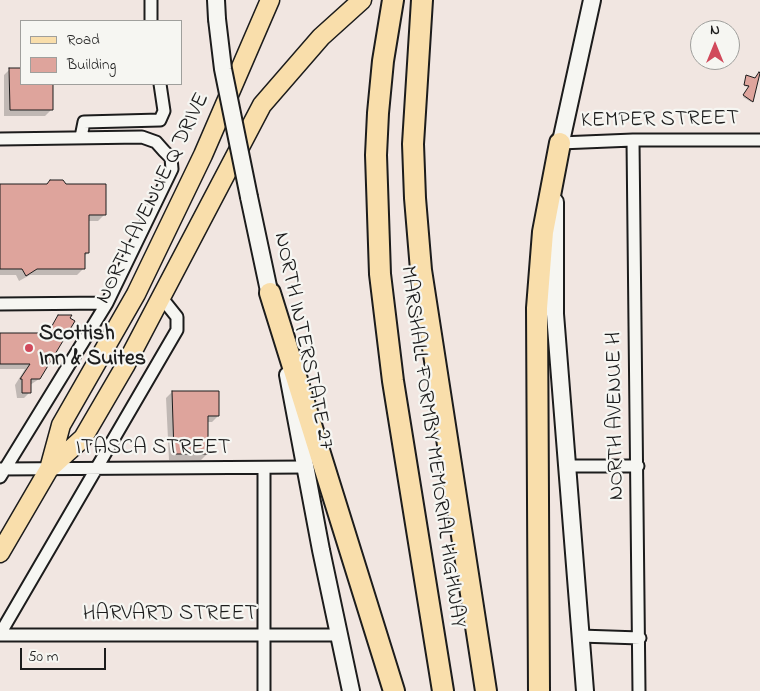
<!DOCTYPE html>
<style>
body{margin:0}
#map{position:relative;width:760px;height:691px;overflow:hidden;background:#f1e6e1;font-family:"Indie Flower",sans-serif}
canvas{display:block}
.legend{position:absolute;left:20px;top:20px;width:162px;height:65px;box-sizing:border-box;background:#f6f6f2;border:1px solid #9f9f9c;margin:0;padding:6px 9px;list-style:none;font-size:15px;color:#1c1c1c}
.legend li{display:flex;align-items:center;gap:10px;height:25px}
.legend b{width:25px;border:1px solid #9f9f9c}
.north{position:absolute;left:690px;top:20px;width:50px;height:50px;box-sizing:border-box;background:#f6f6f2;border:1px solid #9f9f9c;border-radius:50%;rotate:0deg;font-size:14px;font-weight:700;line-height:20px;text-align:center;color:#1c1c1c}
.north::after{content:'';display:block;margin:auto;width:18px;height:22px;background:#d1495b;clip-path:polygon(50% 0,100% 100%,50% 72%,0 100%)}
.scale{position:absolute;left:20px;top:648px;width:86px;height:22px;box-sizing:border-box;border:2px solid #1c1c1c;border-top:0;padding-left:6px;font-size:15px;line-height:18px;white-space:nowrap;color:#1c1c1c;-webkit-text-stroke:4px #f6f6f2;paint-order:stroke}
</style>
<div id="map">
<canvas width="760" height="691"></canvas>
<ul class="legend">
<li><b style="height:6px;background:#f9deab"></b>Road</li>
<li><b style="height:14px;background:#dea49c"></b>Building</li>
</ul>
<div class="north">N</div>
<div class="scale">50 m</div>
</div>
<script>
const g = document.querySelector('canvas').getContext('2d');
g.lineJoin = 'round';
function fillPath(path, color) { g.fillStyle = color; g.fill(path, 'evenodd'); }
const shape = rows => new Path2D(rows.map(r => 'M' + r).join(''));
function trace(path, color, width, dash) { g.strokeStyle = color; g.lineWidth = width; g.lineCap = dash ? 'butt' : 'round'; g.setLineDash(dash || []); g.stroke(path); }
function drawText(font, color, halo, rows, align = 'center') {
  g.font = font + ' "Indie Flower",sans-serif'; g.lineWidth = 4.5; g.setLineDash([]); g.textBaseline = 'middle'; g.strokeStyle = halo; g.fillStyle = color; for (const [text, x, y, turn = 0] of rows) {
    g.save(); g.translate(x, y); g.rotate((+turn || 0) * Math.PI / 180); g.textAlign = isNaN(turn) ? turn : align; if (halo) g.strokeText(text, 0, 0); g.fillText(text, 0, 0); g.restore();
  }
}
fillPath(shape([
 [10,69,21,69,21,84,51,84,51,110,45,116,4,116,4,75],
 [758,77,752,101,751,102,743,97,749,87,744,86,746,78,755,79],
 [0,185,104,215,98,221,88,221,88,253,83,257,83,269,77,275,30,275,19,281,16,275,0,275],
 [59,316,39,379,30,385,30,392,24,398,17,398,15,385,25,369,0,369,0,334,46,334],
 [172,392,218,416,212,422,207,422,207,454,201,460,169,460,166,398]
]), '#0003');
const building = shape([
 [9,68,21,68,21,84,53,84,53,110,10,110,9,68],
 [759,72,760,73,753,102,743,95,749,86,744,85,746,75,755,78,759,72],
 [50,180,63,180,66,184,106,184,106,215,89,215,89,253,85,253,85,269,37,269,26,276,22,269,0,269,0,184,47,184,50,180],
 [58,315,72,315,70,318,75,321,40,379,31,379,31,393,22,393,22,379,20,379,30,364,0,364,0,333,48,333,58,315],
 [172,391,219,391,219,416,208,416,208,454,174,454,172,391]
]);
fillPath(building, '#dea49c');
trace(building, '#1c1c1c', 1);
const minor = shape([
 [151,0,151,21],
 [81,137,84,122,160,120,164,111,160,84],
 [0,139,142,137,156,142,164,151,171,158,172,169,107,303,0,477],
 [633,140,639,691],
 [560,143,633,140,760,140],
 [0,304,107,303],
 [566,466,638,466],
 [0,469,305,467],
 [264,469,264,691],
 [0,634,177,330,177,317,161,297],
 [0,635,339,635],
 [580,636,640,638]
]);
const secondary = shape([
 [216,0,217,19],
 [558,155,592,0],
 [249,197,272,305],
 [555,202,555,314,585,691],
 [288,375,321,550,351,691]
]);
const primary = shape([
 [49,469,83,438,125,366,262,105,321,37,362,0],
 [0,553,49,469,61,425,136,294,203,155,270,0]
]);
const motorway = shape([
 [393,0,383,61,378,113,376,155,380,274,393,381,443,691],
 [422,0,413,144,415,198,421,270,486,691],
 [270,293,394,691],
 [539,691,537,308,543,232,560,143]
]);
trace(minor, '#1c1c1c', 15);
trace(secondary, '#1c1c1c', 20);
trace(primary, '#1c1c1c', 21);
trace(motorway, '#1c1c1c', 24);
trace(minor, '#f6f6f2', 11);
trace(secondary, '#f6f6f2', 16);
trace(primary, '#f9deab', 18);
trace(motorway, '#f9deab', 20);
const secondaryBridge = shape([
 [217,19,223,69,249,197]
]);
trace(secondaryBridge, '#1c1c1c', 20, []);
trace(secondaryBridge, '#f6f6f2', 16);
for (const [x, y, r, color] of [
 [29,348,5,"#d1495b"]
]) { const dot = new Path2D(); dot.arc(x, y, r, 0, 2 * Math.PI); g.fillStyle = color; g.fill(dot); trace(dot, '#f6f6f2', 2); }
drawText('22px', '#1c1c1c', '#f6f6f2', [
 ["KEMPER STREET",660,121,-1],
 ["NORTH AVENUE Q DRIVE",154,199,-64],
 ["NORTH INTERSTATE 27",302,341,78],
 ["NORTH AVENUE H",617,416,-91],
 ["MARSHALL FORMBY MEMORIAL HIGHWAY",431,447,82],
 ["ITASCA STREET",153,449],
 ["HARVARD STREET",170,615]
]);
drawText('bold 22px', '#1c1c1c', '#f6f6f2', [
 ["Scottish",39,335],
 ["Inn & Suites",39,360]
], 'left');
</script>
